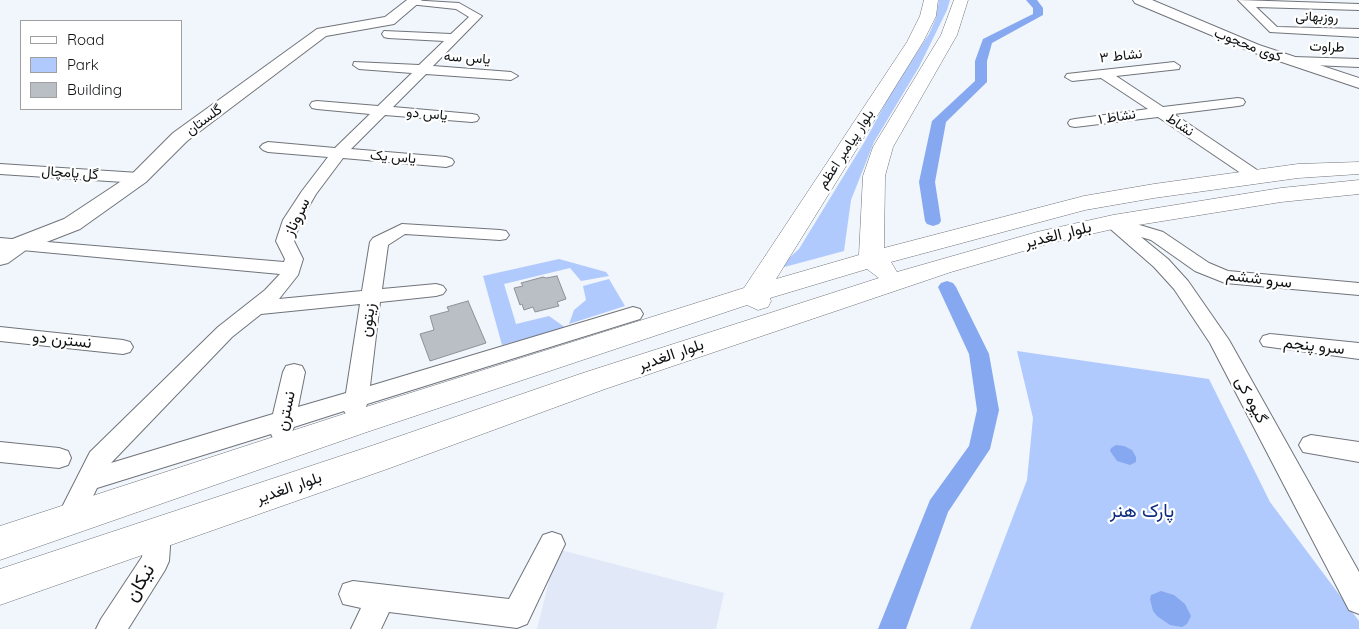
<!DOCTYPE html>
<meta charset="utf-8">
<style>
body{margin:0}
#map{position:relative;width:1359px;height:629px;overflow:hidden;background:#f1f5fc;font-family:Quicksand,sans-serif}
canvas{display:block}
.legend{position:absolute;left:20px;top:20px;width:162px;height:90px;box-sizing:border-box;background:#fff;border:1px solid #9f9fa0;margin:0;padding:6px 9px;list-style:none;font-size:15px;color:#0e1012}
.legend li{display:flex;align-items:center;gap:10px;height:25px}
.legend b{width:25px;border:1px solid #9f9fa0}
</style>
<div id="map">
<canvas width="1359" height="629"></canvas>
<ul class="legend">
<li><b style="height:6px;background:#fff"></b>Road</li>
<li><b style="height:14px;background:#b1cafd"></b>Park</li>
<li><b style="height:14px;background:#babec5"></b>Building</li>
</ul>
</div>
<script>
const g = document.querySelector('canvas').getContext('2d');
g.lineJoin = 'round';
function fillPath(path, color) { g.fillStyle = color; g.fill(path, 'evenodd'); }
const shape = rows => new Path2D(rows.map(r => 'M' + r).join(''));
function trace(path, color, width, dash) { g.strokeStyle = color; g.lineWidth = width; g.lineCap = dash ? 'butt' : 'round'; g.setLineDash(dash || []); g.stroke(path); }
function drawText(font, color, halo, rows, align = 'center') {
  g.font = font + ' Quicksand,Vazirmatn,sans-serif'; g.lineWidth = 4.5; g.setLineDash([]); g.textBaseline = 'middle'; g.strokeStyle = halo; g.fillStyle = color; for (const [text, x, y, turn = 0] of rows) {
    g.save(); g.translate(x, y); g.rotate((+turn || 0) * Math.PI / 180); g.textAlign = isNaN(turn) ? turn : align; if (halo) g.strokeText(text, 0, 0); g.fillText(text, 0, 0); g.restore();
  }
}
fillPath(shape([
 [557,549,724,593,716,629,537,629]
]), '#e1e8f7');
fillPath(shape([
 [939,0,950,0,947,10,919,67,874,142,851,200,844,251,777,269,799,249,865,141,893,89,929,34,936,18],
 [559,259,606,272,609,276,581,281,570,268,504,284,516,324,549,316,566,328,502,345,483,276],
 [609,279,625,306,569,324,574,310,586,300,583,286],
 [1017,351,1209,379,1270,502,1359,621,1359,629,970,629,1027,480,1033,418]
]), '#b1cafd');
fillPath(shape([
 [1116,445,1124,446,1132,450,1136,457,1136,462,1130,465,1117,461,1110,451,1111,448],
 [1161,591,1174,595,1185,604,1191,616,1187,624,1182,627,1170,625,1157,616,1153,611,1150,599,1151,595]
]), '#85a8f0');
fillPath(shape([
 [1026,0,1037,0,1043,8,1043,15,992,43,987,61,987,82,946,122,935,182,941,221,939,224,933,226,927,224,925,221,919,182,932,121,975,81,975,61,983,39,1033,14,1033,8,1026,0],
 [947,281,953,283,956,287,989,354,999,410,990,449,948,512,906,629,878,629,930,500,969,446,977,410,969,354,938,287,941,283,947,281]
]), '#85a8f0');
const building = shape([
 [557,276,566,299,557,302,559,306,535,312,533,307,524,310,522,304,520,305,514,288,523,286,521,283,543,277,546,278,557,276],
 [468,301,486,343,430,361,420,334,434,330,430,316,449,311,447,307,468,301]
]);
fillPath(building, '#babec5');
trace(building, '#8d9097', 1);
const minor = shape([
 [409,0,459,3,482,16,433,66,511,72,518,76,511,80,426,74,393,107,472,114,477,115,479,118,477,121,472,122,385,115,351,149,446,157,452,159,454,162,452,165,446,167,343,158,316,194,301,220,294,241,303,259,298,275,279,299,362,291,370,242,373,238,402,224,500,230,506,231,509,235,506,239,500,240,405,234,388,245,382,289,436,284,443,286,446,290,443,294,436,296,380,302,370,386,633,307,640,309,643,314,640,319,367,404,363,416,355,419,347,416,344,411,294,427,289,438,281,440,273,438,271,434,97,488,78,527,69,530,60,527,56,519,90,452,218,327,265,290,280,274,0,248,0,238,284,262,285,259,276,241,283,220,302,191,328,157,268,152,263,150,260,147,263,144,268,142,335,148,370,114,317,109,312,108,310,105,312,102,317,101,378,106,412,73,359,69,353,65,354,62,419,65,444,41,388,38,384,37,382,34,384,31,451,34,469,17,456,9,409,4,409,0],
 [360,304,346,393,298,407,305,372,302,366,294,364,286,366,283,372,273,414,111,463,232,337,261,314,360,304],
 [1238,0,1359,4,1359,10,1256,7,1277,27,1359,29,1359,37,1270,32,1238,0],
 [1293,57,1359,59,1359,67,1289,64,1287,61,1293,57],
 [1174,62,1180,66,1179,69,1116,76,1163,107,1238,98,1243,99,1245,102,1243,105,1238,106,1174,114,1263,174,1265,177,1263,180,1251,180,1158,117,1075,127,1070,126,1068,123,1070,120,1075,119,1148,109,1101,78,1072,81,1065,77,1067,74,1174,62],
 [0,164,139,173,145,175,147,178,145,181,139,183,0,174,0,164],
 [1113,217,1163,232,1209,263,1228,271,1359,283,1359,295,1225,283,1195,271,1151,240,1141,237,1168,259,1188,281,1229,340,1359,572,1359,614,1349,610,1210,343,1174,289,1154,267,1107,226,1104,222,1107,218,1113,217],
 [0,327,123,340,130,342,133,347,130,352,123,354,0,341,0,327],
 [1270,334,1359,343,1359,359,1263,346,1260,341,1263,336,1270,334],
 [1311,435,1359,442,1359,462,1303,452,1299,445,1303,438,1311,435],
 [0,442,59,448,68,451,71,458,68,465,59,468,0,462,0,442],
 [158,520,167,524,171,532,169,561,165,570,128,629,96,629,101,619,142,557,145,532,149,524,158,520],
 [552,532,561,535,565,544,527,624,517,628,389,612,381,629,351,629,361,608,343,604,339,594,343,584,353,581,509,599,543,535,552,532]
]);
const tertiary = shape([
 [407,0,422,0,394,24,326,36,187,141,146,182,80,229,26,250,8,263,0,265,0,247,10,240,64,219,132,174,173,133,317,29,385,17,407,0],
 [1133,0,1152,0,1259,45,1359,78,1359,88,1249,51,1135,3,1133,0]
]);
const primary = shape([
 [924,0,938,0,936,16,923,42,776,279,859,255,863,176,873,147,941,35,954,0,968,0,957,35,893,147,888,165,885,176,884,248,1084,196,1154,184,1298,164,1359,162,1359,174,1298,178,1154,198,1085,210,891,262,897,272,1037,232,1113,215,1281,188,1359,180,1359,194,1281,202,1113,229,1051,243,951,272,605,389,390,468,0,605,0,569,374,445,583,373,879,278,867,269,770,298,771,301,768,307,758,310,747,305,364,433,0,560,0,526,353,411,744,288,907,42,920,16,924,0]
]);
trace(minor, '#70747a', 2);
trace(tertiary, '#70747a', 2);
trace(primary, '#70747a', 1);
fillPath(minor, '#fff');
fillPath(tertiary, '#fff');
fillPath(primary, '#fff');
drawText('14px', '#0e1012', '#fff', [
 ["روزبهانی",1317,17,2],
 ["کوی محجوب",1248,45,21],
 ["طراوت",1327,47,2],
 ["نشاط ۳",1121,56,-6],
 ["یاس سه",467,58,4],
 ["یاس دو",427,114,5],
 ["نشاط ۱",1117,117,-9],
 ["گلستان",204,120,-36],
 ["نشاط",1180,125,34],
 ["بلوار پیامبر اعظم",846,149,-57],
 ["یاس یک",393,157,5],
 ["گل پامچال",70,173,4]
]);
drawText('16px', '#0e1012', '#fff', [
 ["سروناز",297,217,-64],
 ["بلوار الغدیر",1058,235,-14],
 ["سرو ششم",1259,279,7],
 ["زیتون",368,320,-82],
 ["نسترن دو",62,340,6],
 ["سرو پنجم",1314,346,6],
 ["بلوار الغدیر",671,355,-19],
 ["گیوه کی",1251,400,62],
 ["نسترن",286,411,-78],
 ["بلوار الغدیر",289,488,-19]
]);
drawText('19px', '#0f2d7f', '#fff', [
 ["پارک هنر",1142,511]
]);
drawText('19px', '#0e1012', '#fff', [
 ["نیکان",140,583,-59]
]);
</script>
